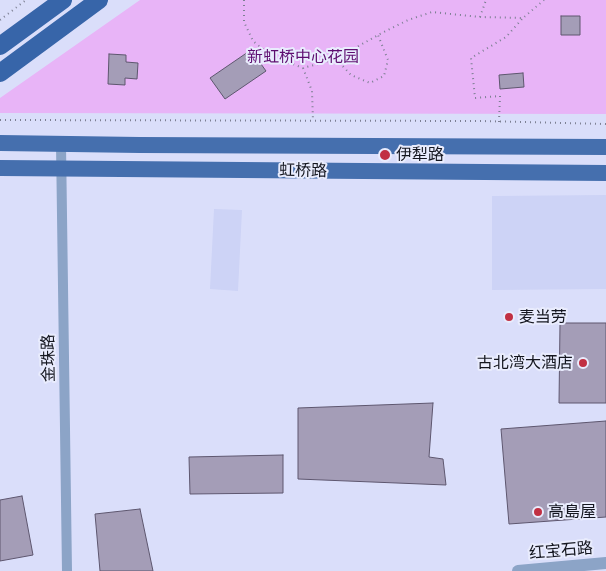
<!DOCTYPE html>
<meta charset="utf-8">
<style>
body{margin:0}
canvas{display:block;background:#dadefa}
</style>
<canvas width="606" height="571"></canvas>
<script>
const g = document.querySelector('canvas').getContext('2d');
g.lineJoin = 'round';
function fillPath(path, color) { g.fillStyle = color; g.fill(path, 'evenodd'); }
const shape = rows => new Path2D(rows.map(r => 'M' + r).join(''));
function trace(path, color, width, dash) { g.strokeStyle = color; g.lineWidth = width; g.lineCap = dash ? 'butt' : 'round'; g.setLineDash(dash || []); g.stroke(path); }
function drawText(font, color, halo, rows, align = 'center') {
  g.font = font + ' Rubik,"Noto Sans SC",sans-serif'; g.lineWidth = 4; g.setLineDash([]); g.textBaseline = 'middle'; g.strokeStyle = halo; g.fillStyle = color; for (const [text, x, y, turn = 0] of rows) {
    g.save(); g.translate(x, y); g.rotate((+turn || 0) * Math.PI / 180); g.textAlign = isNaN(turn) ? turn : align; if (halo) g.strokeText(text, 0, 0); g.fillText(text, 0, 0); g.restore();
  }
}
fillPath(shape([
 [606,195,606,289,492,290,492,196],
 [214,209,242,210,238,291,210,289]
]), '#cdd3f6');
fillPath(shape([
 [140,0,606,0,606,114,0,113,0,98]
]), '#e8b4f7');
const building = shape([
 [561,16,580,16,580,35,561,35,561,16],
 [251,50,266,71,225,99,210,78,251,50],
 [109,54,126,55,126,62,138,63,137,79,125,78,125,85,108,84,109,54],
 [523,73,524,87,500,89,499,75,523,73],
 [560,323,606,323,606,403,559,403,560,323],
 [433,403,429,457,443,459,446,485,298,479,298,408,433,403],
 [606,421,606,517,509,524,501,429,606,421],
 [283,455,283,493,190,494,189,457,283,455],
 [22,496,33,555,0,561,0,500,22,496],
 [140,509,153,571,100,571,95,514,140,509]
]);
fillPath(building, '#a49db7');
trace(building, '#5e576f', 1);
trace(shape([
 [244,0,244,22,253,41,270,55,303,68,336,59,378,35,408,20,432,12,480,17,523,18,544,0],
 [480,17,486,0],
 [0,20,26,0],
 [336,59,351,75,370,83,384,76,388,60,378,35],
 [303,68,312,91,313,121],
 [0,120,480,121,606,124],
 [499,122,500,96,475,98,471,58,506,37,523,18]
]), '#7c7f92', 2, [1, 4]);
trace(shape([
 [61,144,67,571]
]), '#8ca4c7', 10);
trace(shape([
 [518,571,606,563]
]), '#8ca4c7', 12);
trace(shape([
 [0,143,140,145,606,147],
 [0,168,606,173]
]), '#456fae', 16);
trace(shape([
 [0,46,63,0],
 [0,73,99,0]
]), '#3765a9', 18);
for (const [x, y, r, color] of [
 [385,155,6,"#c13043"],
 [509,317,5,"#c13043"],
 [583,363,5,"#c13043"],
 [538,512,5,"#c13043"]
]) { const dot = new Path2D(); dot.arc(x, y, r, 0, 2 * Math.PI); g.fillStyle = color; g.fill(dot); trace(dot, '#e9ecfd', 2); }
drawText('16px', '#5e0e70', '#e9ecfd', [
 ["新虹桥中心花园",303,57]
]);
drawText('16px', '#14161f', '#e9ecfd', [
 ["伊犁路",396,155],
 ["麦当劳",519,317],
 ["古北湾大酒店",573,363,"right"],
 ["高島屋",548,512]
], 'left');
drawText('16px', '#14161f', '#e9ecfd', [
 ["虹桥路",303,171,1],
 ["金珠路",49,358,-91],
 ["红宝石路",561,551,-5]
]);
</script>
